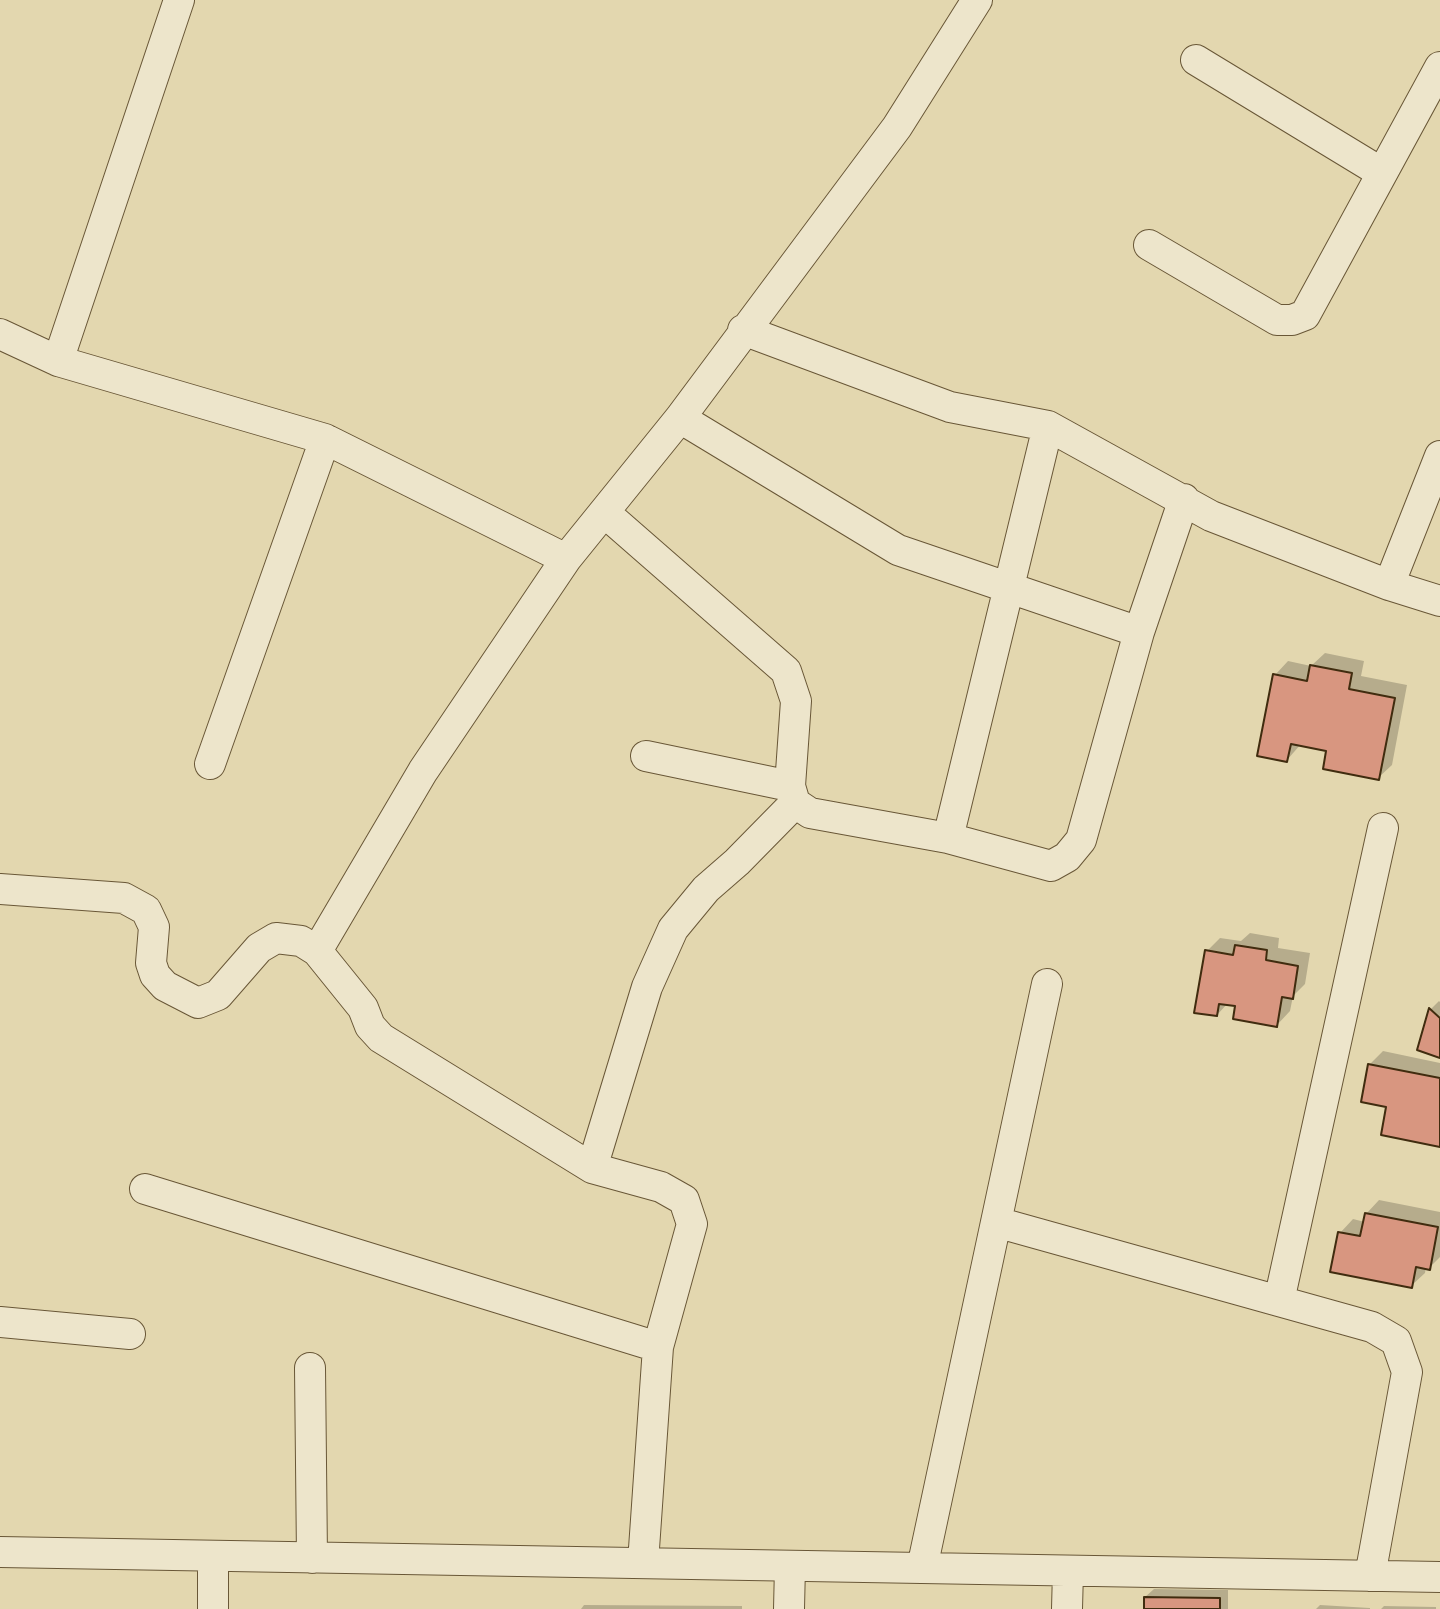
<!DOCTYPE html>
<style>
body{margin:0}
canvas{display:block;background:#e3d7af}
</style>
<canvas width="1440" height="1609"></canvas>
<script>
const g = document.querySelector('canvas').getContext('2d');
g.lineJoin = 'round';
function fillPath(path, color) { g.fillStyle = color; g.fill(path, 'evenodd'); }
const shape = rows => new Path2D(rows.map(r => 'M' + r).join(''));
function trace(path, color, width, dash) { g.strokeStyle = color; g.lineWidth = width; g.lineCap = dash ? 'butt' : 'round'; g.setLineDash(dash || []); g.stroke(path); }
fillPath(shape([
 [1325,653,1364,661,1361,676,1407,685,1392,765,1378,778,1328,750,1301,744,1287,760,1275,675,1288,661,1311,666],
 [1250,933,1279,938,1278,948,1310,953,1305,984,1293,996,1290,1011,1277,1025,1237,1005,1228,1003,1217,1015,1207,951,1220,938,1241,941],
 [1439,1001,1440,1002,1440,1056,1419,1048,1431,1009],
 [1383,1051,1440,1063,1440,1145,1388,1105,1369,1065],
 [1379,1200,1440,1212,1440,1257,1429,1268,1426,1267,1425,1273,1411,1286,1340,1233,1353,1219,1365,1222,1366,1214],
 [1154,1589,1228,1590,1228,1609,1145,1609,1145,1597],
 [584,1605,742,1606,742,1609,581,1609],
 [1320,1605,1370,1608,1370,1609,1316,1609],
 [1384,1606,1436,1607,1436,1609,1381,1609]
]), '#0003');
const building = shape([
 [1310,665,1352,673,1349,689,1395,698,1379,780,1323,769,1326,751,1291,744,1287,762,1257,756,1273,674,1307,681,1310,665],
 [1235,945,1267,950,1266,960,1298,966,1293,999,1282,997,1277,1027,1233,1019,1235,1006,1219,1004,1217,1016,1194,1013,1205,950,1233,955,1235,945],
 [1429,1008,1440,1018,1440,1058,1417,1050,1429,1008],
 [1368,1064,1440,1078,1440,1147,1381,1135,1386,1107,1361,1102,1368,1064],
 [1365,1213,1438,1227,1430,1270,1416,1267,1412,1288,1330,1272,1338,1232,1360,1236,1365,1213],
 [1144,1597,1220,1598,1220,1609,1144,1609,1144,1597]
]);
fillPath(building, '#d89680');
trace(building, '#402c0f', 2);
const street = shape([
 [1196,60,1382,173],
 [1149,245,1277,320,1292,320,1305,315,1440,67],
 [743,330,950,407,1048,426,1211,516,1389,585,1440,601],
 [0,334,58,361,325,439,566,559],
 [58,361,179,0],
 [680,418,898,550,1139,632],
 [604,512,786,671,796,701,790,786,795,803,810,813,948,838,1051,866,1067,857,1081,840,1139,632,1184,499],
 [1389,585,1440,456],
 [646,756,790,786],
 [210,764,325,439],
 [948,838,1048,426],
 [0,889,124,898,146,910,154,927,151,963,155,975,165,986,198,1003,218,995,259,948,276,938,301,941,317,951,363,1008,370,1026,381,1038,592,1168,661,1187,684,1200,692,1224,658,1347],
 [317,951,423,771,566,559,680,418,897,127,977,0],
 [592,1168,647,987,673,929,706,889,737,862,795,803],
 [145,1189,658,1347,643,1563],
 [996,1222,1372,1327,1396,1341,1407,1372,1370,1576],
 [1279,1301,1383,828],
 [0,1322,130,1334],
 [310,1368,312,1558],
 [0,1552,1440,1577],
 [922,1568,1047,984],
 [213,1609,213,1557],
 [789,1609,790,1566],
 [1067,1609,1068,1571]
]);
trace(street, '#695737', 32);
trace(street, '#ede5cb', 30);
</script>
